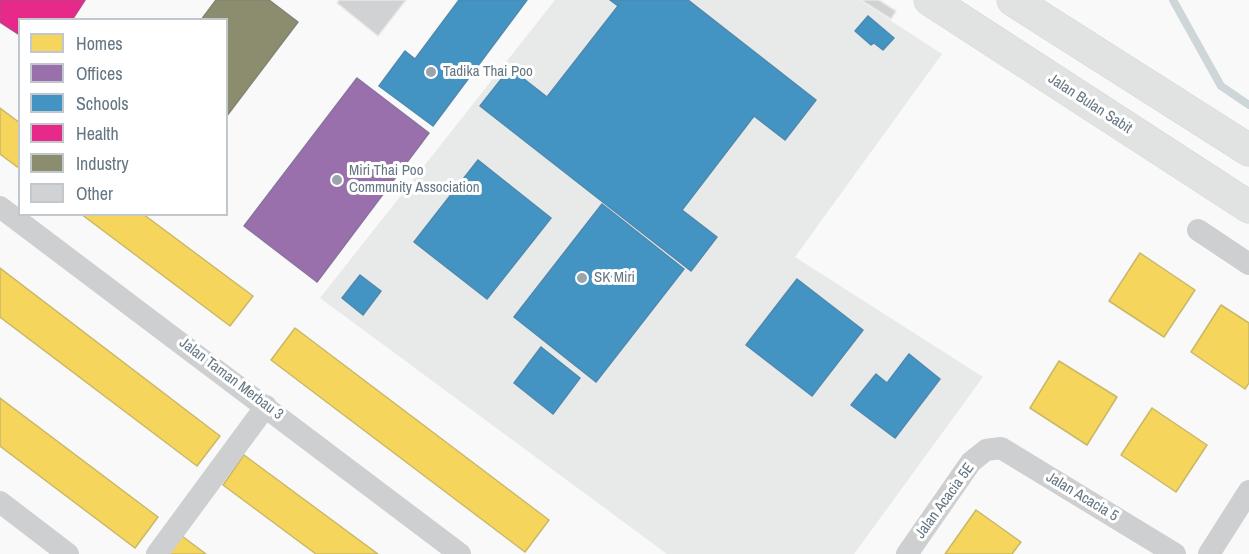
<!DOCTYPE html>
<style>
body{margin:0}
#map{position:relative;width:1249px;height:554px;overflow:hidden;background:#f9f9f9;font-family:"Archivo Narrow",sans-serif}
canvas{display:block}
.legend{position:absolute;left:18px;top:18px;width:210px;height:198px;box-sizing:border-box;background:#fff;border:2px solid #c1c8cd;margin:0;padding:8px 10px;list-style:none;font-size:18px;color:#657683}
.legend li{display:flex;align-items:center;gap:12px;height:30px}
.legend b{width:30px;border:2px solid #c1c8cd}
</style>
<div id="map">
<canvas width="1249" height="554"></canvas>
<ul class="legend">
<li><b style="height:16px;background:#f6d55c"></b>Homes</li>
<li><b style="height:16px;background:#9970ab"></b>Offices</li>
<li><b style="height:16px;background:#4393c3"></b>Schools</li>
<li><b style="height:16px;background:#e7298a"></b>Health</li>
<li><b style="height:16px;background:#8c8c6e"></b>Industry</li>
<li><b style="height:16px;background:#d0d2d3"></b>Other</li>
</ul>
</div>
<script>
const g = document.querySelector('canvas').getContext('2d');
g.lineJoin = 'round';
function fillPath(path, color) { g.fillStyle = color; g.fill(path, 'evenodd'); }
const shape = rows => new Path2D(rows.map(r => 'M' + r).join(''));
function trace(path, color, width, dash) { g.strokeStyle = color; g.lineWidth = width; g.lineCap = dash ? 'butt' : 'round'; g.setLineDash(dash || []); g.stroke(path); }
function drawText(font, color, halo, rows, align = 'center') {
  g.font = font + ' "Archivo Narrow",sans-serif'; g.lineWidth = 6; g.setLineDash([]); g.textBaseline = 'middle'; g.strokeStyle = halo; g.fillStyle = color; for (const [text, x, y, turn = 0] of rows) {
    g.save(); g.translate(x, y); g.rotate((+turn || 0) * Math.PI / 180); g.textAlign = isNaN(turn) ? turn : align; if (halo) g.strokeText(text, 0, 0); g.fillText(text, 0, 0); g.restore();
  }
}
fillPath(shape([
 [555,0,859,0,942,54,795,257,983,377,854,554,667,554,320,298]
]), '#e8e9e9');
const homes = shape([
 [0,108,20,123,20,169,0,154,0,108],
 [81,214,143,214,253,296,230,326,81,214],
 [1140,253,1195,290,1164,337,1109,301,1140,253],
 [0,268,220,436,197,466,0,317,0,268],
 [1221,305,1249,323,1249,383,1245,389,1191,352,1221,305],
 [295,328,549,520,525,552,271,360,295,328],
 [1059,361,1117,397,1087,445,1030,408,1059,361],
 [0,398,158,517,135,548,0,446,0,398],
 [1152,408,1207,445,1176,492,1121,455,1152,408],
 [244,455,378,554,316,554,223,485,244,455],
 [976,510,1021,542,1012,554,945,554,976,510],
 [182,536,206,554,169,554,182,536]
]);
fillPath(homes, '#f6d55c');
trace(homes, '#cab868', 1.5);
const offices = shape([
 [357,78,429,133,317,282,244,226,357,78]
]);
fillPath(offices, '#9970ab');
trace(offices, '#89729f', 1.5);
const schools = shape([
 [459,0,527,0,433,126,379,86,405,51,415,59,459,0],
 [610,0,688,0,816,100,785,140,754,116,682,210,717,237,691,271,480,106,510,68,547,97,618,6,610,0],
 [868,16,894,38,883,50,874,43,871,45,855,31,868,16],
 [478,160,551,218,487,299,414,242,478,160],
 [602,204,684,269,596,382,514,317,602,204],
 [360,275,381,291,363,315,342,298,360,275],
 [797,279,863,330,812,396,746,345,797,279],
 [541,347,580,378,553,414,514,383,541,347],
 [909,354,940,379,895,438,851,405,876,374,887,383,909,354]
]);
fillPath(schools, '#4393c3');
trace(schools, '#4d8ab0', 1.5);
const health = shape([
 [0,0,85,0,72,20,20,20,20,35,0,22,0,0]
]);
fillPath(health, '#e7298a');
trace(health, '#c04088', 1.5);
const industry = shape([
 [216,0,269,0,298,22,226,117,226,20,201,20,216,0]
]);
fillPath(industry, '#8c8c6e');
trace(industry, '#808574', 1.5);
trace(shape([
 [1173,0,1221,86,1249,105]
]), '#ced6d9', 8);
const building = shape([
 [339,0,406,0,378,36,337,3,339,0],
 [861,0,879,0,896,11,891,19,861,0]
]);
fillPath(building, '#d0d2d3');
trace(building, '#e8e8e8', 1.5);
const secondary = shape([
 [930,0,1249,207],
 [1013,0,1249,150]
]);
trace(secondary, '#d5d6d7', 33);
trace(shape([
 [0,207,460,554],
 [1198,230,1249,264],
 [0,502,68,554],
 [157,554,266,406],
 [907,554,971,462,986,450,1001,448,1175,554],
 [1209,554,1249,491]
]), '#cecfd0', 22);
trace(secondary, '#e1e2e2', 32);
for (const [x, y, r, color] of [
 [431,72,6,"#99a4ac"],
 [337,180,6,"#99a4ac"],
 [582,278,6,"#99a4ac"]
]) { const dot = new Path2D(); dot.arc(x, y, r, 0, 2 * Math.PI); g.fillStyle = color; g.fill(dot); trace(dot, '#fff', 2); }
drawText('15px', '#657683', '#fff', [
 ["Tadika Thai Poo",443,72],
 ["Miri Thai Poo",349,171],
 ["Community Association",349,188],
 ["SK Miri",594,278]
], 'left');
drawText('15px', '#657683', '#fff', [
 ["Jalan Bulan Sabit",1090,104,33],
 ["Jalan Taman Merbau 3",231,379,37],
 ["Jalan Acacia 5",1082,497,31],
 ["Jalan Acacia 5E",945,501,-54]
]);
</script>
